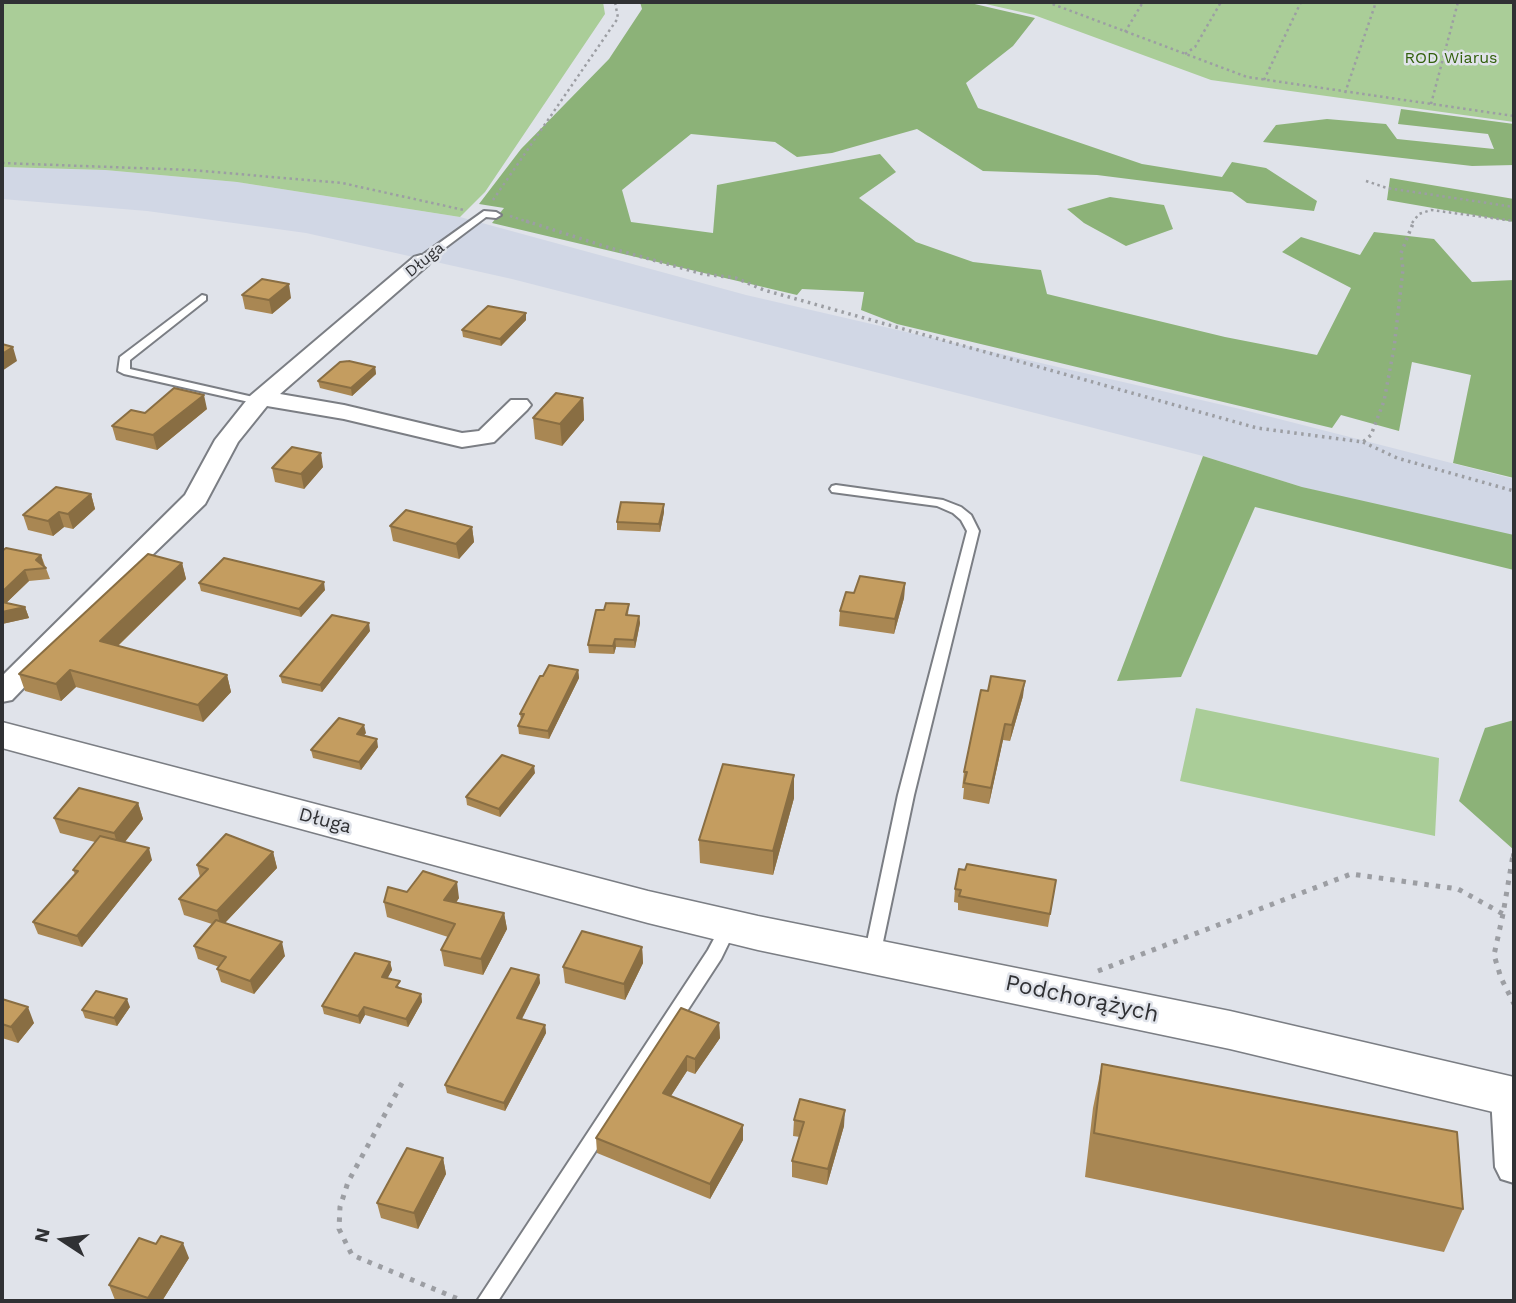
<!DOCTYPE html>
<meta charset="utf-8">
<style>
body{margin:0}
#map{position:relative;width:1516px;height:1303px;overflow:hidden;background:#e0e3ea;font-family:"Work Sans",sans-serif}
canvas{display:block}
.frame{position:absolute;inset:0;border:4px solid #303134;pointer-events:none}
.north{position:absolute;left:28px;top:1205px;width:70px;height:70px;-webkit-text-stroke:5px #e0e3ea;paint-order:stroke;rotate:283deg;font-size:19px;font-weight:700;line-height:28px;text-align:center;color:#303134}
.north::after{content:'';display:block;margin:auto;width:24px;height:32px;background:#303134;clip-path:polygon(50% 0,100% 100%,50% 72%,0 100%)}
</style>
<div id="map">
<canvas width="1516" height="1303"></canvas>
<div class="frame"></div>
<div class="north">N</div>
</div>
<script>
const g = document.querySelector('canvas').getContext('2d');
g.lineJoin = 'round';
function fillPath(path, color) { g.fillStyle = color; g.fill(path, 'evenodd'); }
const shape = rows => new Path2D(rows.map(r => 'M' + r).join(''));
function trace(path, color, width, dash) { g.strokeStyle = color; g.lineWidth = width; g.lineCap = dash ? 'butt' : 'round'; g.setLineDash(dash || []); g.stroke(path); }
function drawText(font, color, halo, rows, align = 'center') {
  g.font = font + ' "Work Sans",sans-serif'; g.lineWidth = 5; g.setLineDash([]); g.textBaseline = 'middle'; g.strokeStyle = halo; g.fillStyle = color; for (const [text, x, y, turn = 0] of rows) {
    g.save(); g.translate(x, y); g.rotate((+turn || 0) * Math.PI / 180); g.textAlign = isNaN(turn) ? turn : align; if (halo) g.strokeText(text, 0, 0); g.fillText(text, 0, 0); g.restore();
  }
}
fillPath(shape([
 [2,167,105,170,237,182,460,217,746,295,1240,409,1514,479,1514,544,1302,487,1203,456,512,279,306,233,147,211,2,199]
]), '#d1d7e5');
fillPath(shape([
 [2,2,603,2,605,14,485,192,460,217,237,182,105,170,2,167],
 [977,2,1514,2,1514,122,1211,80,1034,15],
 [1196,708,1439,758,1435,836,1180,781]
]), '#aacd98');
fillPath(shape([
 [640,2,966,2,1035,18,1013,46,966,83,978,108,1142,164,1222,177,1232,162,1266,168,1317,201,1314,211,1247,203,1232,192,1097,175,983,171,917,129,832,153,797,157,775,142,691,134,622,190,631,222,713,233,717,185,880,154,896,172,859,198,916,242,973,262,1041,270,1047,294,1225,337,1317,355,1351,288,1282,252,1301,237,1360,255,1374,232,1434,239,1472,282,1514,280,1514,478,1453,463,1471,375,1412,362,1399,431,1341,415,1332,428,897,324,861,310,864,292,802,289,797,295,492,223,504,208,479,204,521,149,609,59,642,9],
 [1401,109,1514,124,1514,165,1472,166,1263,142,1276,125,1327,119,1386,124,1397,139,1494,149,1488,134,1398,124],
 [1390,178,1514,199,1514,222,1387,200],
 [1110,197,1164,205,1173,229,1126,246,1084,223,1067,209],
 [1203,456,1302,487,1514,535,1514,570,1255,507,1181,677,1117,681],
 [1514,720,1514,850,1459,801,1485,728]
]), '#8cb278');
const service = shape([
 [484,211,496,212,501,215,496,218,486,217,425,263,417,263,417,259,484,211],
 [202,295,206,296,206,300,130,360,130,369,262,399,262,403,258,404,124,374,118,371,120,357,202,295],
 [836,485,943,500,961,507,971,515,979,531,914,795,880,956,878,961,872,963,866,961,864,956,898,795,967,531,961,520,953,513,937,506,832,492,830,489,832,486,836,485],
 [729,920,735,922,737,926,721,959,498,1301,477,1301,708,950,723,922,729,920]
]);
const minor = shape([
 [421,255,428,257,431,261,428,265,280,394,344,405,462,433,479,431,511,400,527,400,531,405,527,410,494,442,462,447,344,419,267,406,238,442,205,504,145,562,12,700,2,702,2,676,185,495,215,440,250,396,414,257,421,255],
 [1509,1081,1514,1083,1514,1183,1501,1179,1495,1167,1491,1096,1496,1085,1509,1081]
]);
const tertiary = shape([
 [2,722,648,891,758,916,1230,1011,1514,1077,1514,1117,1230,1049,758,950,648,923,2,748,2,722]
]);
trace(service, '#7b7e84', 4);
trace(minor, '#7b7e84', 4);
trace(tertiary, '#7b7e84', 3);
trace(shape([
 [1047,2,1247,77,1514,116],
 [1125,32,1143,2],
 [1185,54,1195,47,1221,2],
 [1264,80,1301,2],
 [1345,93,1376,2],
 [1431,104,1458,2],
 [2,163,191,170,342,183,464,210],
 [1366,181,1387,188,1514,207],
 [493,200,618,18,615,2],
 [510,216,531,223],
 [1412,223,1419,214,1431,210,1514,221]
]), '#9c9ea3', 2.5, [2.5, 3.5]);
trace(shape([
 [526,221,610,248,703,274,736,278,764,290,1257,428,1363,442,1371,435,1384,401,1394,348,1403,269,1401,253,1414,221],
 [1363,442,1397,458,1514,491]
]), '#9c9ea3', 3.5, [2.5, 4.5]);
trace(shape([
 [1513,857,1514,849]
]), '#9c9ea3', 4.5, [3.5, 5]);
trace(shape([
 [1503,914,1494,955,1501,978,1514,1004],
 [1098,971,1351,874,1458,889,1503,914,1513,855],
 [402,1083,348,1182,340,1207,339,1229,352,1255,463,1301]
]), '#9c9ea3', 5, [4.5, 7]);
fillPath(service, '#fff');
fillPath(minor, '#fff');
fillPath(tertiary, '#fff');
fillPath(shape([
 [242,295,291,298,272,314,245,309],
 [526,320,501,346,463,337,462,330],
 [375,367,376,374,352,396,320,388,318,381],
 [583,398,584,420,562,446,535,439,533,418],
 [207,409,157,450,116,440,112,426,145,413],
 [323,467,304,489,275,482,272,468],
 [91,494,95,509,73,529,64,527,53,536,28,530,23,515],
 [664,512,660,532,617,530,617,522],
 [390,526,472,527,474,542,459,559,393,541],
 [2,551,41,555,50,579,29,581,6,603,25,607,29,618,2,624],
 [182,563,186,579,118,646,227,675,231,692,203,722,76,687,61,701,25,691,19,674],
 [199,583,325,590,301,617,201,591],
 [905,583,904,598,894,634,839,626,840,611,854,593],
 [629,604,628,615,639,616,640,623,635,648,616,647,614,654,589,653,588,645,604,610],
 [370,631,322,692,282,683,280,676],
 [578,670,579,678,549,739,519,734,518,726,521,720,520,714,543,676],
 [1023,696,1010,741,1003,740,989,804,963,799,964,788,962,788,964,772],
 [366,733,364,735,378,747,361,770,313,758,311,750],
 [535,773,500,817,467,805,466,797],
 [794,775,794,798,773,875,700,863,699,840],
 [138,803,143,819,125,842,152,860,82,947,38,934,33,922,75,874,73,870,95,842,60,833,54,818],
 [273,852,277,868,225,923,285,956,254,994,221,982,217,969,219,967,198,959,194,946,212,924,184,915,179,899,200,877,197,865],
 [1056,880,1048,927,958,910,958,903,954,902,955,889],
 [407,892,459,898,456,903,504,913,507,929,483,975,444,966,441,950,448,937,387,917,384,902],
 [642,947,643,963,625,1000,565,983,563,967],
 [390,962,392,970,387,978,402,989,421,994,422,1002,408,1027,365,1015,360,1024,324,1014,322,1006],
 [539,975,540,983,522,1019,545,1025,546,1033,505,1111,447,1093,445,1085],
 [2,999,34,1023,18,1043,2,1038],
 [130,1007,117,1026,85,1018,82,1010],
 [719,1023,720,1038,695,1074,687,1071,671,1096,743,1140,710,1199,597,1153,596,1138],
 [1102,1064,1463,1209,1444,1252,1085,1177,1093,1108],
 [794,1120,844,1126,827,1185,792,1177,792,1161,800,1137,793,1136],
 [443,1158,446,1174,418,1229,381,1218,377,1203],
 [189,1258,162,1301,119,1301,115,1300,109,1285]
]), '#a98753');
fillPath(shape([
 [289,284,291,298,272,314,269,300],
 [526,313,526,320,501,346,500,339],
 [13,347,17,361,2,371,2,354],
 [375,367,376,374,352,396,351,388],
 [204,395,207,409,157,450,153,435],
 [583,398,584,420,562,446,560,424],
 [321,453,323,467,304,489,301,474],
 [91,494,95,509,73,529,68,514],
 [664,504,664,512,660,532,659,524],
 [59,512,64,527,53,536,48,521],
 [472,527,474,542,459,559,456,544],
 [41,555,44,566,36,560],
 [182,563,186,579,105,658,100,641],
 [25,570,29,581,2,607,2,592],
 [324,582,325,590,301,617,299,609],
 [905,583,904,598,894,634,895,619],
 [25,607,29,618,2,624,2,612],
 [639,616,640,623,635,648,634,640],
 [369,623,370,631,322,692,320,685],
 [615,639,616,647,614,654,613,646],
 [70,670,76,687,61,701,56,684],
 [578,670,579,678,549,739,548,731],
 [227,675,231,692,203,722,198,705],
 [1025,681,1023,696,1010,741,1012,725],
 [1005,724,1003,740,989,804,991,788],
 [364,725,366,733,359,741,357,734],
 [377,739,378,747,361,770,359,762],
 [534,766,535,773,500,817,499,809],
 [794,775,794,798,773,875,773,851],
 [138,803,143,819,119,849,114,833],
 [149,848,152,860,82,947,77,936],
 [273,852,277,868,221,927,217,911],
 [457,882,459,898,446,916,444,900],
 [504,913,507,929,483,975,481,959],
 [282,942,285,956,254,994,250,981],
 [642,947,643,963,625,1000,624,984],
 [390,962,392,970,384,985,382,977],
 [539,975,540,983,518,1026,517,1018],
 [421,994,422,1002,408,1027,406,1019],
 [127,999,130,1007,117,1026,114,1018],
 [28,1007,34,1023,18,1043,11,1027],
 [364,1007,365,1015,360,1024,358,1016],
 [719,1023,720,1038,695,1074,695,1059],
 [545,1025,546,1033,505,1111,504,1103],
 [687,1056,687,1071,663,1108,663,1093],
 [845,1110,844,1126,827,1185,828,1169],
 [743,1125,743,1140,710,1199,710,1184],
 [443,1158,446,1174,418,1229,414,1213],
 [183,1243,189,1258,162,1301,150,1301,148,1298]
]), '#896e43');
const building = shape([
 [262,279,289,284,269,300,242,295,262,279],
 [488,306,526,313,500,339,462,330,488,306],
 [2,344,13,347,2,354,2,344],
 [349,361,375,367,351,388,318,381,340,362,349,361],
 [174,388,204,395,153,435,112,426,131,410,145,413,174,388],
 [556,393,583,398,560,424,533,418,556,393],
 [292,447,321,453,301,474,272,468,292,447],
 [56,487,91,494,68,514,59,512,48,521,23,515,56,487],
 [621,502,664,504,659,524,617,522,621,502],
 [406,510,472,527,456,544,390,526,406,510],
 [6,548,41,555,36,560,46,568,25,570,2,592,2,551,6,548],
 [148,554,182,563,100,641,227,675,198,705,70,670,56,684,19,674,148,554],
 [224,558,324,582,299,609,199,583,224,558],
 [860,576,905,583,895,619,840,611,846,592,854,593,860,576],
 [2,602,25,607,2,612,2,602],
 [606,603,629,604,626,615,639,616,634,640,615,639,613,646,588,645,596,610,604,610,606,603],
 [332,615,369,623,320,685,280,676,332,615],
 [549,665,578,670,548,731,518,726,524,714,520,714,540,676,543,676,549,665],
 [991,676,1025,681,1012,725,1005,724,991,788,964,783,967,772,964,772,981,690,988,691,991,676],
 [339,718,364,725,357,734,377,739,359,762,311,750,339,718],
 [502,755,534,766,499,809,466,797,502,755],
 [723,764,794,775,773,851,699,840,723,764],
 [79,788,138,803,114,833,54,818,79,788],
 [226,834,273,852,217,911,179,899,208,869,197,865,226,834],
 [100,836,149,848,77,936,33,922,78,871,73,870,100,836],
 [967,864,1056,880,1050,914,959,896,961,890,955,889,959,869,965,870,967,864],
 [423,871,457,882,444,900,504,913,481,959,441,950,455,924,384,902,388,887,407,892,423,871],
 [216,920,282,942,250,981,217,969,226,957,194,946,216,920],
 [582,931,642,947,624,984,563,967,582,931],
 [355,953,390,962,382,977,400,981,396,987,421,994,406,1019,364,1007,358,1016,322,1006,355,953],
 [511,968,539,975,517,1018,545,1025,504,1103,445,1085,511,968],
 [96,991,127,999,114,1018,82,1010,96,991],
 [2,999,28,1007,11,1027,2,1024,2,999],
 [681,1008,719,1023,695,1059,687,1056,663,1093,743,1125,710,1184,596,1138,681,1008],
 [1102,1064,1457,1132,1463,1209,1094,1133,1102,1064],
 [800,1099,845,1110,828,1169,792,1161,804,1122,794,1120,800,1099],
 [407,1148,443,1158,414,1213,377,1203,407,1148],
 [161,1236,183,1243,148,1298,109,1285,139,1238,156,1244,161,1236]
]);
fillPath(building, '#c49d60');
trace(building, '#896e43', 2);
drawText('16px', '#32600c', '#e0e3ea', [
 ["ROD Wiarus",1451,58]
]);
drawText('16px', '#303134', '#e0e3ea', [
 ["Długa",425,260,-39]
]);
drawText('19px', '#303134', '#e0e3ea', [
 ["Długa",325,821,15]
]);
drawText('23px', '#303134', '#e0e3ea', [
 ["Podchorążych",1082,999,12]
]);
</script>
